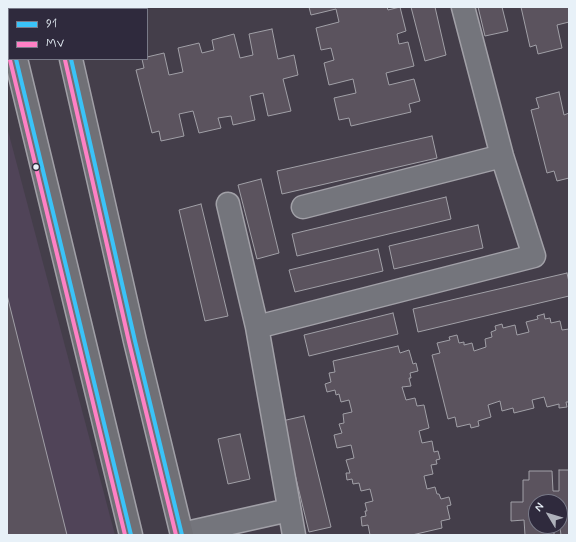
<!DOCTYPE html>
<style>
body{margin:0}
#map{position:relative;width:576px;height:542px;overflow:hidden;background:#443e4a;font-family:Mynerve,sans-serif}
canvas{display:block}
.frame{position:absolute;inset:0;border:8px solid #e8f1f8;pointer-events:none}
.legend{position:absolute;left:8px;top:8px;width:140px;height:52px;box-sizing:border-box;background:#2f2a3d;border:1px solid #797a88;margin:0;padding:5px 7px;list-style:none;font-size:12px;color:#e8f1f8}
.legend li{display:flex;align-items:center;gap:8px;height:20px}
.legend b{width:20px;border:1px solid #797a88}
.north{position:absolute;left:528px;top:494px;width:40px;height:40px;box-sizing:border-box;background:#2f2a3d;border:1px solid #797a88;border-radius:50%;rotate:308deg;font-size:11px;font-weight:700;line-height:16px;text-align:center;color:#e8f1f8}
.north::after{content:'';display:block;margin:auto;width:14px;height:18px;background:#afb2bb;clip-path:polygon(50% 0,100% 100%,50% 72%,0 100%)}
</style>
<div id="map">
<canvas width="576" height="542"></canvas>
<div class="frame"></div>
<ul class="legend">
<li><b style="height:5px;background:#3ac3f8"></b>91</li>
<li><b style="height:5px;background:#ff80c5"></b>MV</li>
</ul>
<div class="north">N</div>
</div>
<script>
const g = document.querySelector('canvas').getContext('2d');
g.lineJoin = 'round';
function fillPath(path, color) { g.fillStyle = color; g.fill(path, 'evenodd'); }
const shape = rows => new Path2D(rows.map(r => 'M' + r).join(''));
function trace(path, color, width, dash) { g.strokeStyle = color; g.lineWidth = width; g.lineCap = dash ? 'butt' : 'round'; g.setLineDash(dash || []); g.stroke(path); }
fillPath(shape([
 [7,127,115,535,7,535]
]), '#504458');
const building = shape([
 [309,7,387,7,388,10,400,7,406,31,397,34,399,44,408,42,414,66,386,73,389,85,414,79,420,101,409,104,411,112,351,126,349,118,339,120,334,98,356,93,353,79,329,85,324,63,334,60,331,48,321,50,316,28,339,22,336,9,311,15,309,7],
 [411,7,435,7,446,55,425,61,411,7],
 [478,7,502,7,508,31,485,36,478,7],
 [521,7,569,7,569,22,557,25,562,48,538,54,536,45,530,47,521,7],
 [272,29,278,59,294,55,298,75,283,79,291,111,268,116,263,93,250,96,255,120,233,125,231,116,218,118,221,128,199,133,193,111,179,114,184,136,161,141,159,131,152,133,136,70,144,68,142,59,147,59,147,57,164,53,169,75,183,72,178,48,199,43,202,53,214,50,212,40,234,34,240,58,253,55,249,34,272,29],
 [559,92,564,115,569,113,569,178,557,181,554,171,547,173,531,110,539,108,536,98,559,92],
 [432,136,437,158,282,194,277,171,432,136],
 [261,179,279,253,257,259,238,185,261,179],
 [446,197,451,219,297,256,292,234,446,197],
 [201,204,228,316,205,321,179,210,201,204],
 [478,225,483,248,394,269,389,246,478,225],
 [378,249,383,271,295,292,289,270,378,249],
 [567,273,569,282,569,296,418,332,413,309,567,273],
 [7,295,67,535,7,535,7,295],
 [393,313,398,334,309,356,304,335,393,313],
 [544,314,545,319,550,318,551,323,560,321,562,330,569,329,569,402,566,402,567,407,559,408,559,404,547,407,544,397,532,400,534,408,514,413,513,408,502,411,500,401,488,405,491,417,478,421,479,426,471,428,470,424,457,427,455,417,448,419,432,355,440,353,437,343,450,340,449,337,457,335,459,343,464,342,464,345,472,343,474,351,486,347,485,339,492,337,491,332,496,330,495,326,502,324,503,328,515,325,517,335,529,332,526,322,538,319,537,316,544,314],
 [398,346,400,353,409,350,413,364,416,363,418,371,410,373,411,378,409,378,411,386,402,387,406,400,415,398,417,406,424,405,429,428,419,431,422,443,432,441,434,452,438,451,440,459,436,460,437,464,431,465,433,474,424,476,427,489,435,487,437,494,439,494,441,499,449,497,451,505,447,506,450,519,441,521,442,528,412,535,370,535,368,525,362,526,361,517,366,516,365,511,367,511,365,503,373,501,370,489,361,491,359,483,353,484,352,479,347,480,346,473,350,473,346,460,354,458,351,445,337,448,334,435,342,433,339,424,344,423,343,414,352,412,349,400,341,402,339,394,336,395,335,390,327,392,325,384,331,382,329,373,335,372,333,361,398,346],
 [304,416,331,527,309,532,282,421,304,416],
 [240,434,250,479,228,484,218,439,240,434],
 [559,470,569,470,569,535,561,535,560,528,554,528,554,535,525,535,524,520,511,521,511,502,523,502,523,480,529,480,529,471,552,471,553,491,559,491,559,470],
 [536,502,560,502,560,526,536,526,536,502]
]);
fillPath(building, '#5b535e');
trace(building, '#a1a0a7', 1);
const street = shape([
 [228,204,257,327,294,535],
 [303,207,502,156],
 [257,327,534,256,502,156,463,7],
 [182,534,289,510]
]);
const primary = shape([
 [60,7,60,9],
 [7,19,9,29],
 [16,59,131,535],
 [71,59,135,341,182,535]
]);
trace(street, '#a1a0a7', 25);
trace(primary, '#a1a0a7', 25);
trace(street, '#74757c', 22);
trace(primary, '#707076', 22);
trace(shape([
 [16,59,131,535],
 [71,59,135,341,182,535]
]), '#3ac3f8', 4);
trace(shape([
 [10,60,125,535],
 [65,60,129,342,176,535]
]), '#ff80c5', 4);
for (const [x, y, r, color] of [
 [36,167,3.5,"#e8f1f8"]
]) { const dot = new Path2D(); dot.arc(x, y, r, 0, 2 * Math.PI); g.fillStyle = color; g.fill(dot); trace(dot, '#2f2a3d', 1.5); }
</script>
